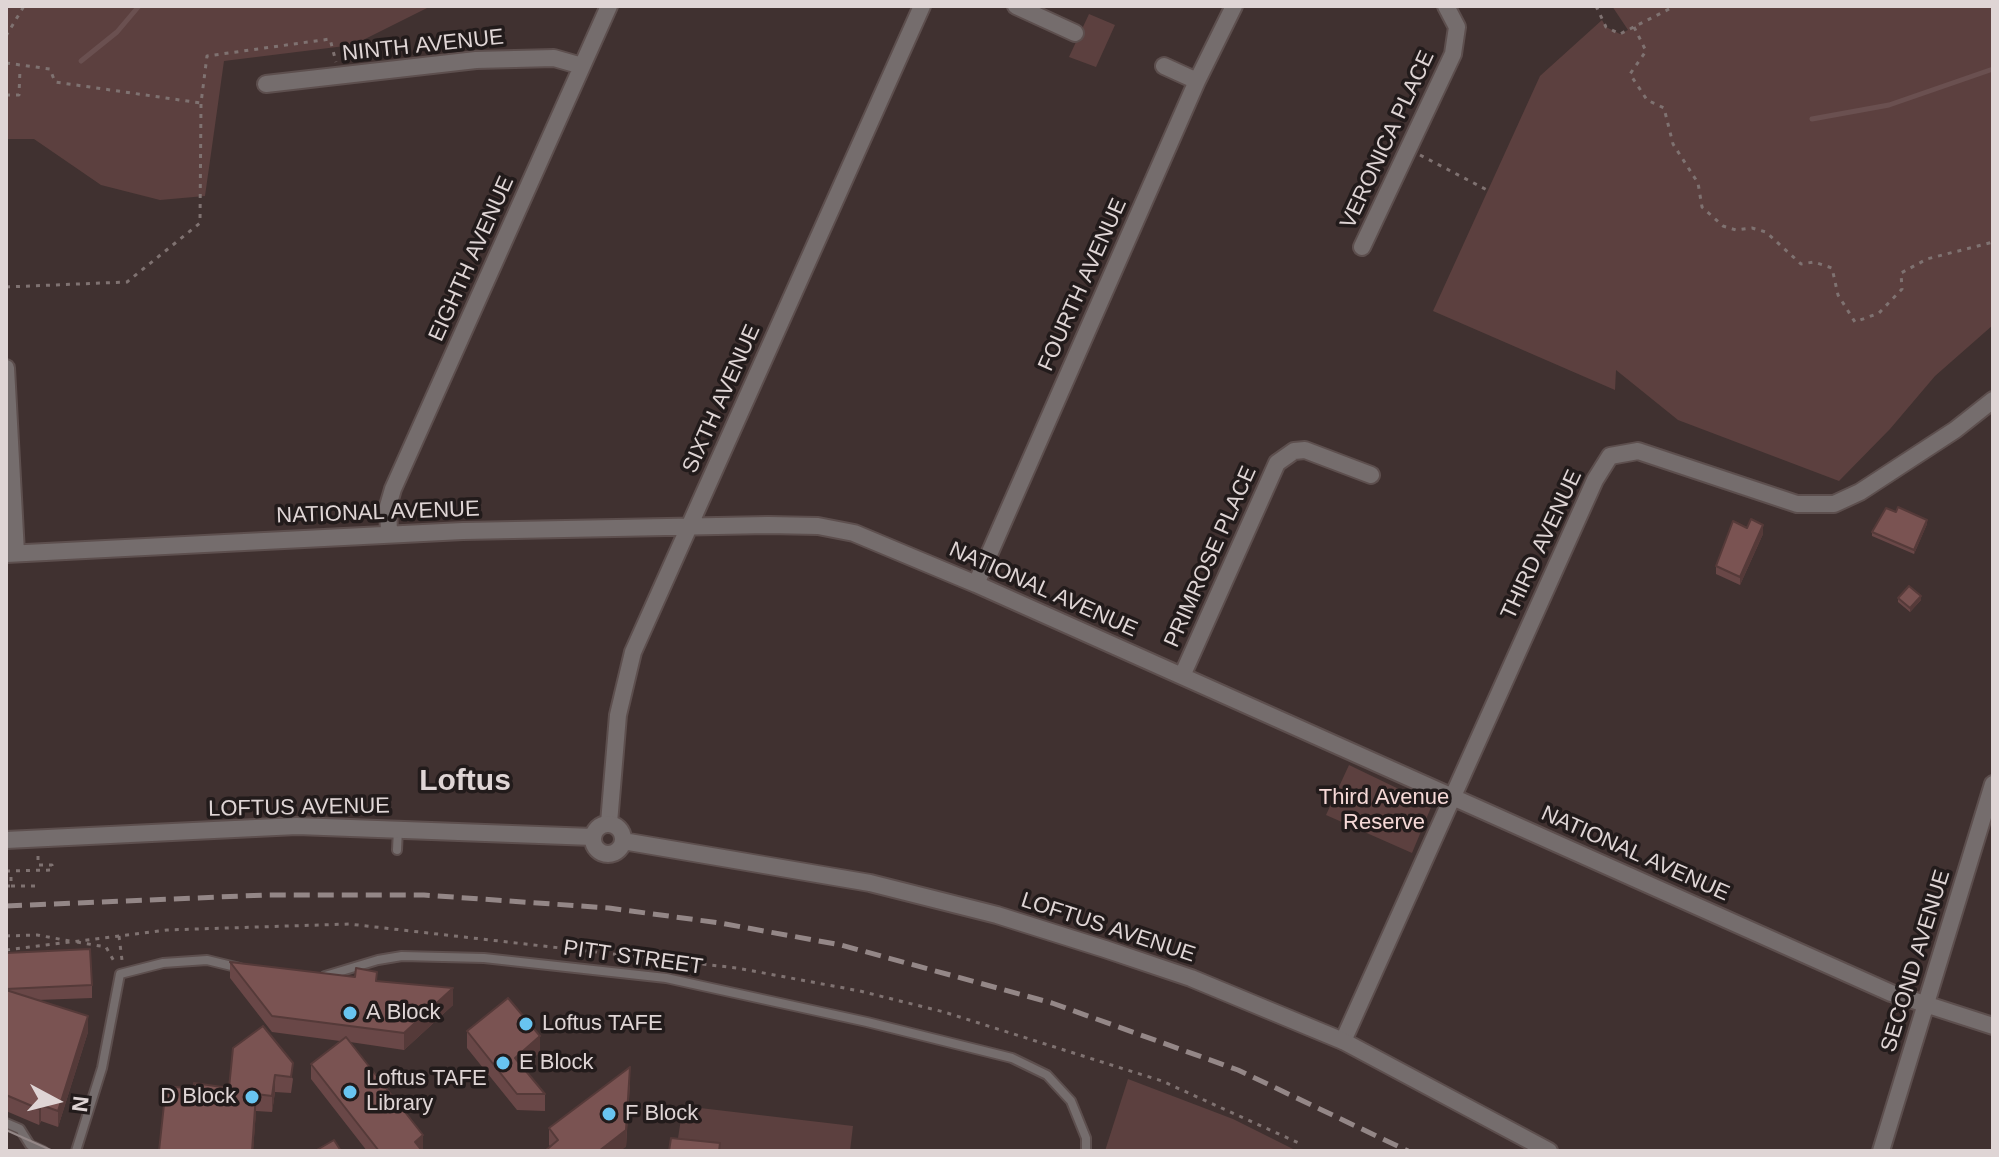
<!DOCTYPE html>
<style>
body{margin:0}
#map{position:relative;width:1999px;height:1157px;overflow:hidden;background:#403130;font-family:Helvetica,sans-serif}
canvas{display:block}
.frame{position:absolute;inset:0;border:8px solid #dfd5d5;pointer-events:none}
.north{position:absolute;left:16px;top:1061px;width:80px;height:80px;-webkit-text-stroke:6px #221b1b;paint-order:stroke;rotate:97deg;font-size:22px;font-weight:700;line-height:32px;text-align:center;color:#dfd5d5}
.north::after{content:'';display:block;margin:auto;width:28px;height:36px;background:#dfd5d5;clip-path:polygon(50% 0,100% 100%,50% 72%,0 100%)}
</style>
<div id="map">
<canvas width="1999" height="1157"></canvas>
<div class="frame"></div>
<div class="north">N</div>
</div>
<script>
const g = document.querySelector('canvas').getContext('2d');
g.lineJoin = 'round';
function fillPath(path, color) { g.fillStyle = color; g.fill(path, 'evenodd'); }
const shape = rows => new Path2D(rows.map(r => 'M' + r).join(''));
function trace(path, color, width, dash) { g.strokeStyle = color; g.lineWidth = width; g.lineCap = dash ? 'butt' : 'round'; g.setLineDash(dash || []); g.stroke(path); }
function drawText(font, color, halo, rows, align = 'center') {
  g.font = font + ' Helvetica,sans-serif'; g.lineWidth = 7; g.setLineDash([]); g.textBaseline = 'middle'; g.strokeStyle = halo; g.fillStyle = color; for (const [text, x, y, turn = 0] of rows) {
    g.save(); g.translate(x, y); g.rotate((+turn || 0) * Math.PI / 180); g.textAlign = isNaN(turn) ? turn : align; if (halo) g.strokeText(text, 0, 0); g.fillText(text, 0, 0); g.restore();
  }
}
fillPath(shape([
 [6,6,431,6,353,45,224,61,205,196,160,200,101,185,34,139,6,139],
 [1612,6,1993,6,1993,325,1935,376,1890,429,1839,481,1678,420,1616,370,1615,390,1433,311,1540,76,1602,20,1606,27,1620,34,1628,30],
 [1089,14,1115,25,1096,67,1069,57],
 [1349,765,1432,805,1412,853,1326,815],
 [1128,1079,1233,1119,1297,1151,1105,1151],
 [683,1106,853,1126,850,1151,676,1151]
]), '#5c403f');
trace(shape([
 [81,61,117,32,139,6],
 [1812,119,1889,105,1993,69]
]), '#6a5050', 5);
const service = shape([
 [397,850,398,829],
 [325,976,378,960,402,956,484,958,666,978,867,1022,1012,1058,1047,1075,1071,1101,1086,1138,1086,1151],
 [6,1123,20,1129,30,1145,43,1151],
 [76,1151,102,1068,120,974,163,963,207,960,240,968]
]);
const minor = shape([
 [1016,6,1075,33],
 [1164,66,1197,81],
 [266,84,476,60,554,58,582,66],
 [1362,247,1453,54,1457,27,1446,6],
 [6,368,16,553],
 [389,533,388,506,393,489,609,6],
 [6,554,463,531,768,525,818,526,854,533,976,584,1891,993,1993,1026],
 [976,584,1197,81,1234,6],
 [1182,676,1277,463,1294,451,1305,450,1371,475],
 [609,823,618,715,633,652,922,6],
 [1343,1041,1595,480,1610,456,1638,451,1797,504,1834,504,1860,492,1955,430,1993,400],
 [1881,1151,1993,784]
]);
const tertiary = shape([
 '593 839a15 15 0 1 1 30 0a15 15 0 1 1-30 0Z',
 [6,840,297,826,593,837],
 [623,841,870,883,997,915,1105,949,1191,978,1343,1041,1549,1151]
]);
trace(service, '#5d4f4e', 12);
trace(minor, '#5d4f4e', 20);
trace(tertiary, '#5d4f4e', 20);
trace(shape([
 [1596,6,1606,27,1620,34,1675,6],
 [1634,27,1646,51,1630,74,1647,100,1664,108,1673,144,1698,183,1702,207,1723,226,1736,230,1752,228,1766,232,1801,264,1814,262,1832,268,1838,295,1855,322,1879,313,1902,289,1901,273,1927,259,1993,242],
 [6,36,24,6],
 [6,63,50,69,55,82,201,103],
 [6,95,19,95,20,69],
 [1420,155,1489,191],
 [6,287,127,282,200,223,201,103,207,56,330,39,336,62],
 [6,871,52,870,52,865,38,865,38,854],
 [6,886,11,886,11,871],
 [11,886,39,886],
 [6,936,37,935,70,941],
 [119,936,122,960],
 [77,942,106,947,115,963],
 [6,950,167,930,349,924,737,968,860,991,944,1012,1162,1081,1301,1144]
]), '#7f7271', 3, [4, 6]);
trace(service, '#756d6d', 8);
trace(minor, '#756d6d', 16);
trace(tertiary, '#756d6d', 16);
trace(shape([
 [6,1130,53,1151]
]), '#948787', 2);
trace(shape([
 [6,906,266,895,424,895,609,908,720,923,841,945,1052,1003,1238,1070,1408,1151]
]), '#948787', 5, [16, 8]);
fillPath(shape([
 [1927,524,1914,554,1872,536,1872,532],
 [1763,534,1740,585,1716,574,1716,566],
 [1898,598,1921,600,1910,612,1898,602],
 [6,953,92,985,92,998,37,1000,88,1032,58,1127,41,1121,39,1125,6,1111],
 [230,962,377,981,453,1005,404,1050,350,1042,423,1150,367,1151,311,1079,311,1064,340,1041,272,1032,230,978],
 [263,1026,293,1079,291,1093,275,1092,272,1112,256,1111,253,1151,159,1151,194,1089,229,1088],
 [467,1031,540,1052,523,1067,545,1094,545,1111,517,1110,467,1048],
 [630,1084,626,1147,551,1147,549,1145,549,1128]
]), '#694747');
fillPath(shape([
 [1927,520,1927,524,1914,554,1914,550],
 [1763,525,1763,534,1740,585,1740,577],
 [1921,596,1921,600,1910,612,1910,608],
 [453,988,453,1005,404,1050,404,1033],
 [88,1016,88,1032,58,1127,58,1111],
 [540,1036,540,1052,515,1074,515,1058],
 [630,1067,626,1147,620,1151,599,1151],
 [275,1075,275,1092,272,1112,272,1096],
 [256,1094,256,1111,253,1151,252,1151],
 [41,1105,41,1121,39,1125,39,1109],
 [423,1135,423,1150,422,1151,415,1142]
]), '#553a39');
const building = shape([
 [1898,507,1927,520,1914,550,1872,532,1886,508,1896,512,1898,507],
 [1751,519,1763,525,1740,577,1716,566,1733,521,1747,528,1751,519],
 [1909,586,1921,596,1910,608,1898,598,1909,586],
 [90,949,92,985,6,989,6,953,90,949],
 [230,962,355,977,356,968,377,972,376,981,453,988,404,1033,272,1016,230,962],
 [6,990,88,1016,58,1111,41,1105,39,1109,6,1095,6,990],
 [508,998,540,1036,515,1058,545,1094,517,1094,467,1031,508,998],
 [263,1026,293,1063,291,1077,275,1075,272,1096,256,1094,252,1151,159,1151,166,1086,194,1089,194,1083,229,1088,233,1048,263,1026],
 [346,1037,423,1135,415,1142,422,1151,379,1151,311,1064,346,1037],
 [630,1067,626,1130,599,1151,545,1151,558,1140,549,1128,630,1067],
 [671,1138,720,1143,719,1151,669,1151,671,1138],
 [334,1140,341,1151,315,1151,334,1140]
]);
fillPath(building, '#7a5352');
trace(building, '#553a39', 2);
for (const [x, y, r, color] of [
 [350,1013,8,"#68c4f0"],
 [526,1024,8,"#68c4f0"],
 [503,1063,8,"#68c4f0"],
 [350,1092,8,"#68c4f0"],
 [252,1097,8,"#68c4f0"],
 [609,1114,8,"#68c4f0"]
]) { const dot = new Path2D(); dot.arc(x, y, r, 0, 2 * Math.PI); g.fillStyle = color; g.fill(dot); trace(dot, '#221b1b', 3); }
drawText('22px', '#dfd5d5', '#221b1b', [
 ["NINTH AVENUE",423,46,-6],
 ["VERONICA PLACE",1388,140,-65],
 ["EIGHTH AVENUE",472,259,-66],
 ["FOURTH AVENUE",1083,285,-66],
 ["SIXTH AVENUE",722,399,-66],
 ["NATIONAL AVENUE",378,513,-2],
 ["THIRD AVENUE",1542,545,-65],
 ["PRIMROSE PLACE",1211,557,-66],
 ["NATIONAL AVENUE",1043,590,24],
 ["LOFTUS AVENUE",299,808,-1],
 ["NATIONAL AVENUE",1635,854,24],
 ["LOFTUS AVENUE",1108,928,18],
 ["PITT STREET",633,958,8],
 ["SECOND AVENUE",1916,961,-73]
]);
drawText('22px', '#f6d9d7', '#221b1b', [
 ["Third Avenue",1384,798],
 ["Reserve",1384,823]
]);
drawText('22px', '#dfd5d5', '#221b1b', [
 ["A Block",366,1013],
 ["Loftus TAFE",542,1024],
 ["E Block",519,1063],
 ["Loftus TAFE",366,1079],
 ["Library",366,1104],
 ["D Block",236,1097,"right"],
 ["F Block",625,1114]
], 'left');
drawText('bold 30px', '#dfd5d5', '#221b1b', [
 ["Loftus",465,782]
]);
</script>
